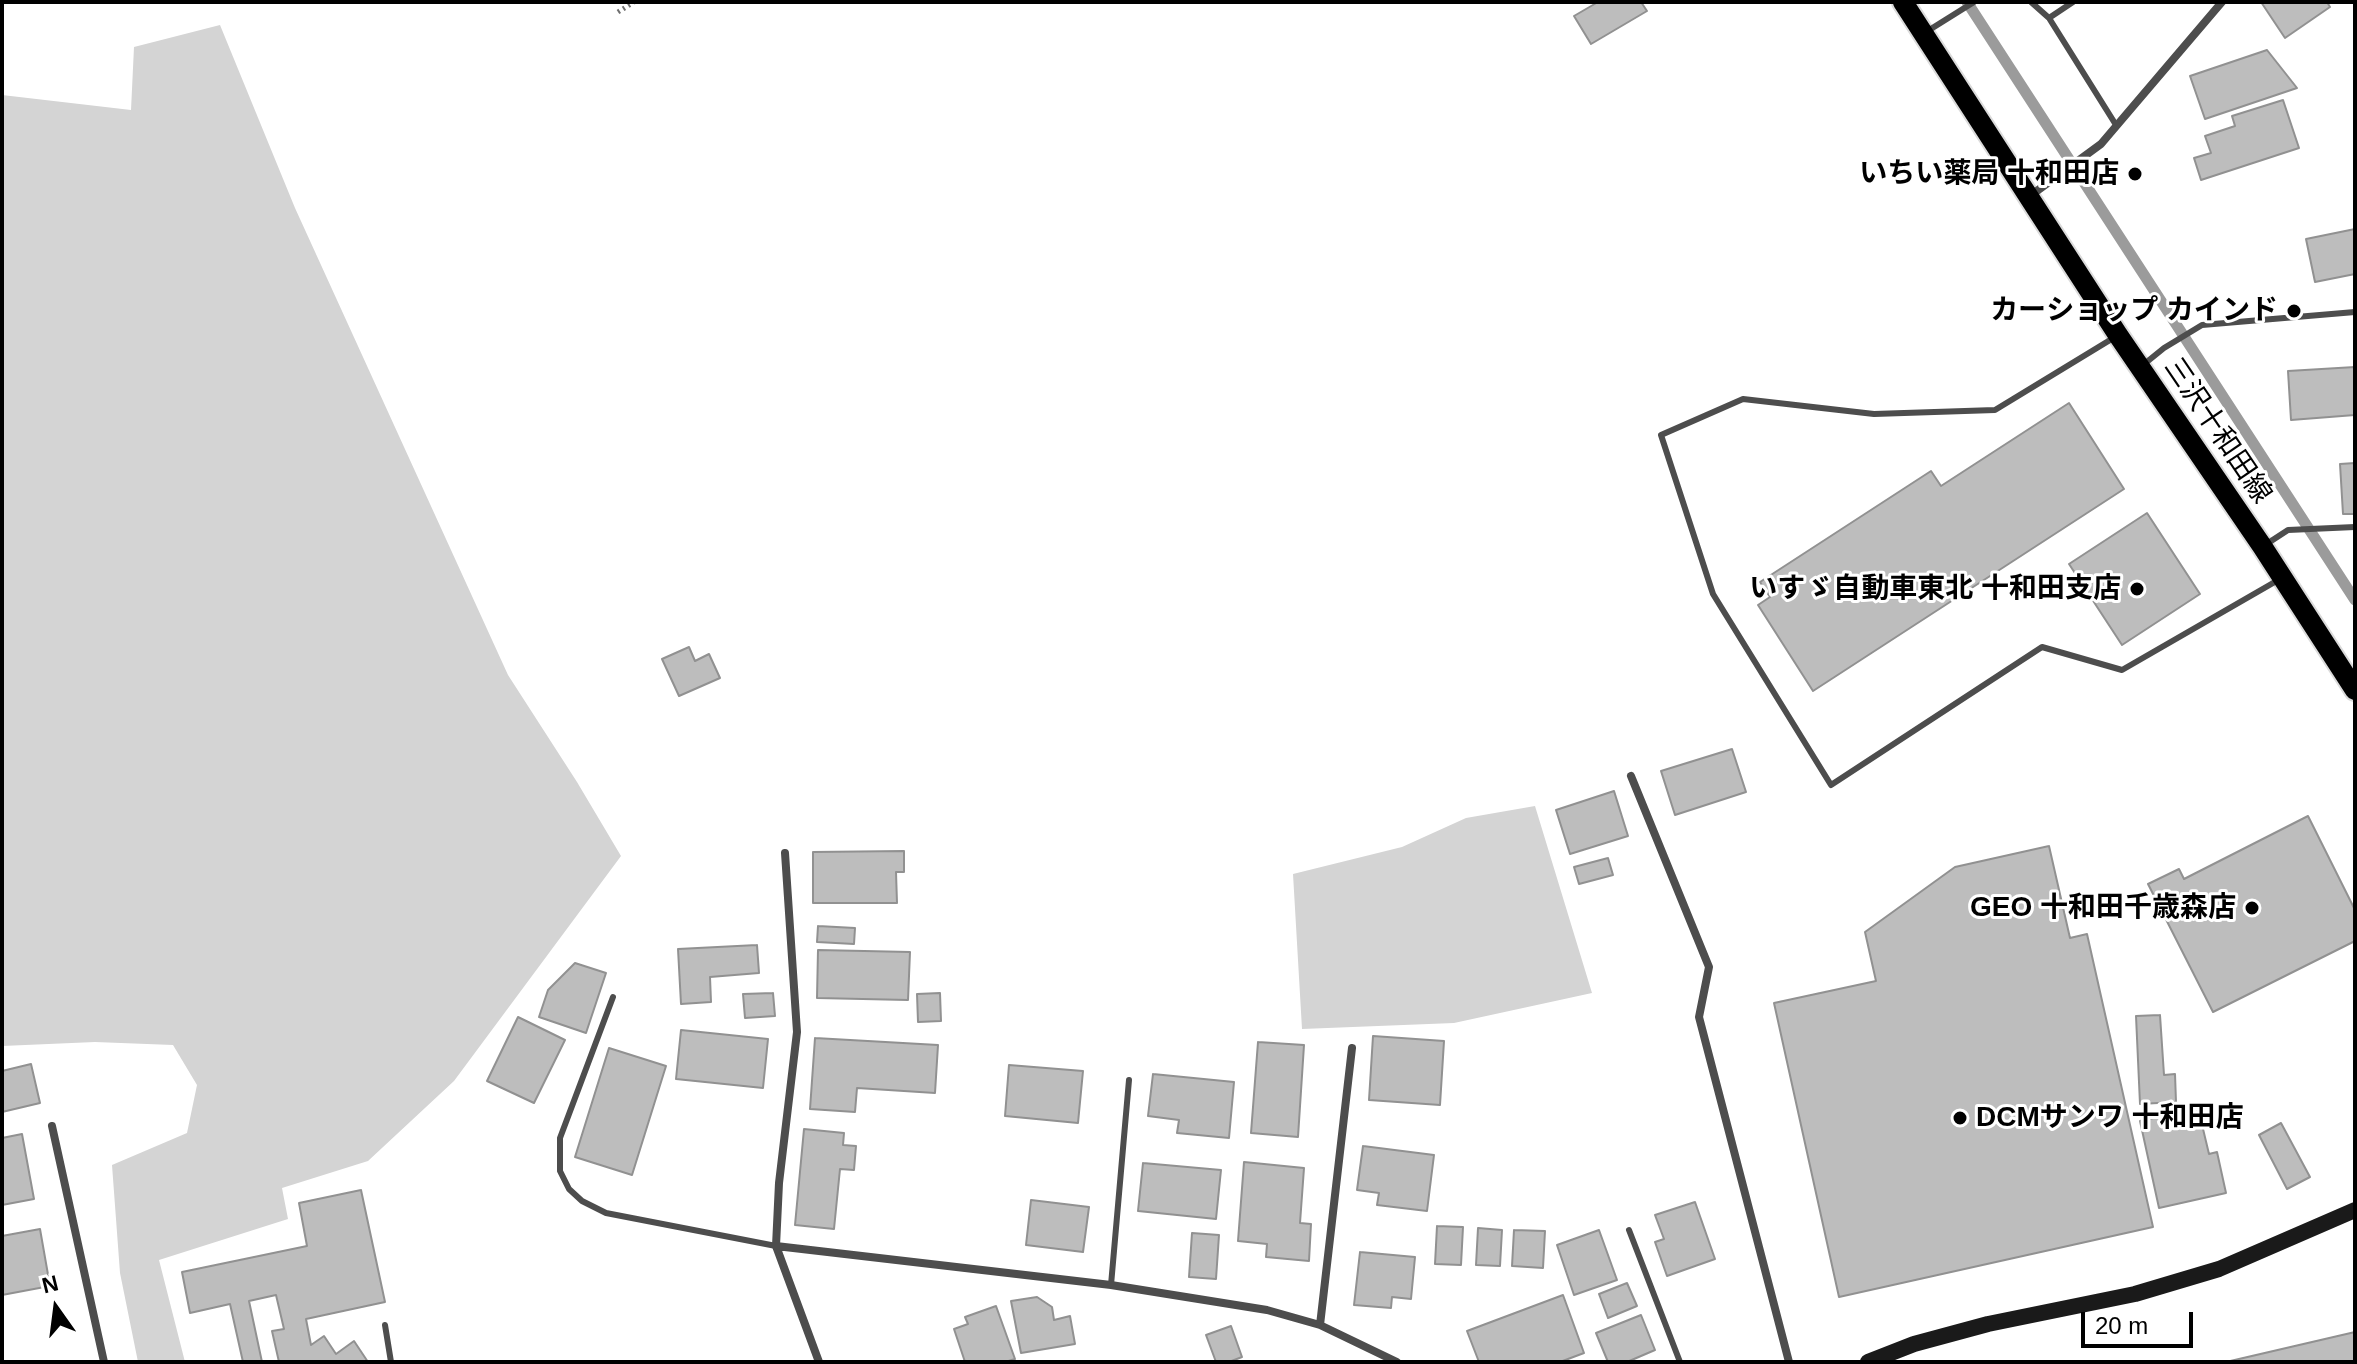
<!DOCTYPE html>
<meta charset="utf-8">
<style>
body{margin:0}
#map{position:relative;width:2357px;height:1364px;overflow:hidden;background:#fff;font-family:Helvetica,sans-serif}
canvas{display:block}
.frame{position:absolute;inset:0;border:4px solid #000;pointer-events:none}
.north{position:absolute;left:16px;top:1268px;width:80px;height:80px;-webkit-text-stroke:6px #fff;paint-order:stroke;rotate:346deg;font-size:22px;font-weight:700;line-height:32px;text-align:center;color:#000}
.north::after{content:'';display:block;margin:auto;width:28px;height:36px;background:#000;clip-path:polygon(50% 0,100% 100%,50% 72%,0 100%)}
.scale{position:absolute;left:2081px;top:1312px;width:112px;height:36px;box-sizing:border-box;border:4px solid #000;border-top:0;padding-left:10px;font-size:24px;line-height:28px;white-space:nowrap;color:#000;-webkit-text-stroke:6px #fff;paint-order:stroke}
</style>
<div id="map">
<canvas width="2357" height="1364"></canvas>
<div class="frame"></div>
<div class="north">N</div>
<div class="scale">20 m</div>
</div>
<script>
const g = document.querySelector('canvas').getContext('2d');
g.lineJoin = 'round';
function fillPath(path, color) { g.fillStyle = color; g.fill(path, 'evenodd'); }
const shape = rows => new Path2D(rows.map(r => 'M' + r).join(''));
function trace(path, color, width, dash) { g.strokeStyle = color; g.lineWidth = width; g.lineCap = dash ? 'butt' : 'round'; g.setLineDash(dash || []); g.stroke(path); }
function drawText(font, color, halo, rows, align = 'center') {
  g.font = font + ' Helvetica,"Noto Sans JP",sans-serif'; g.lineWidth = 6; g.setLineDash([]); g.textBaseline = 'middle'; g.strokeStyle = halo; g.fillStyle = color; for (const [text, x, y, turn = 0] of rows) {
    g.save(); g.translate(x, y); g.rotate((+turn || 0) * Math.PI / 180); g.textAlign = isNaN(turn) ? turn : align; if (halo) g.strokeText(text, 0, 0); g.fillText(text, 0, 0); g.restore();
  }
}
fillPath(shape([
 [220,25,295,208,508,675,577,782,621,856,454,1081,368,1161,282,1188,288,1219,159,1260,185,1362,138,1362,120,1273,112,1165,187,1133,197,1085,173,1045,95,1042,2,1046,2,95,131,110,134,47],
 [1535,806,1592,993,1454,1023,1302,1029,1293,874,1402,847,1466,818]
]), '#d4d4d4');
trace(shape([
 [1967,2,2355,600]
]), '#9b9b9b', 11);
const building = shape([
 [1598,2,1641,2,1647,11,1591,44,1574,16,1598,2],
 [2261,2,2327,2,2330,7,2285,38,2261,2],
 [2267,50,2297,88,2205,119,2190,76,2267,50],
 [2283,100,2299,148,2201,180,2194,158,2211,153,2205,136,2235,126,2232,116,2283,100],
 [2355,229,2355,274,2315,282,2306,239,2355,229],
 [2355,367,2355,415,2291,420,2288,371,2355,367],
 [2069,403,2124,489,1813,691,1758,605,1770,597,1760,582,1931,471,1941,486,2069,403],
 [2355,463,2355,514,2343,514,2340,464,2355,463],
 [2147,513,2200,594,2122,645,2069,564,2147,513],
 [689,647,695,661,709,654,720,678,679,696,662,659,689,647],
 [1732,749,1746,792,1675,815,1661,771,1732,749],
 [1614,791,1628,836,1570,854,1556,810,1614,791],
 [2308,816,2355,910,2355,941,2213,1012,2148,884,2179,869,2184,879,2308,816],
 [2049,846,2070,938,2087,934,2153,1227,1839,1297,1774,1003,1876,981,1865,932,1955,867,2049,846],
 [904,851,904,872,896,872,897,903,813,903,813,852,904,851],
 [1608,858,1613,875,1579,884,1574,867,1608,858],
 [818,926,855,928,854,944,817,942,818,926],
 [757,945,759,973,710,977,711,1002,681,1004,678,949,757,945],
 [818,950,910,952,908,1000,817,998,818,950],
 [575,963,606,973,586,1033,539,1017,548,990,575,963],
 [773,993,775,1016,745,1018,743,994,773,993],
 [940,993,941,1021,918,1022,917,994,940,993],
 [2160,1015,2164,1075,2175,1074,2176,1102,2140,1104,2136,1016,2160,1015],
 [518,1017,565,1040,534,1103,487,1081,518,1017],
 [681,1030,768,1039,763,1088,676,1079,681,1030],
 [1373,1036,1444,1041,1440,1105,1369,1100,1373,1036],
 [815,1038,938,1045,935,1093,857,1088,855,1112,810,1109,815,1038],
 [1258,1042,1304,1045,1298,1137,1251,1133,1258,1042],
 [609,1048,666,1066,632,1175,575,1157,609,1048],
 [31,1064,40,1103,2,1112,2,1071,31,1064],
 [1009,1065,1083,1071,1078,1123,1005,1116,1009,1065],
 [1153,1074,1234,1082,1229,1138,1177,1133,1179,1120,1148,1116,1153,1074],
 [2198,1108,2209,1154,2217,1152,2226,1193,2159,1208,2140,1121,2198,1108],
 [2281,1123,2310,1177,2287,1189,2259,1135,2281,1123],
 [804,1129,844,1133,843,1145,856,1146,854,1170,840,1169,834,1229,795,1225,804,1129],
 [22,1134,34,1199,2,1205,2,1138,22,1134],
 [1363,1146,1434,1155,1427,1211,1377,1205,1379,1193,1357,1190,1363,1146],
 [1244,1162,1304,1168,1300,1223,1311,1224,1309,1261,1266,1257,1267,1244,1238,1241,1244,1162],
 [1143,1163,1221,1170,1216,1219,1138,1211,1143,1163],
 [361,1190,385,1302,306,1319,311,1345,324,1336,336,1354,354,1341,368,1362,279,1362,272,1331,284,1329,276,1295,249,1301,262,1362,243,1362,230,1304,190,1313,182,1272,307,1246,299,1203,361,1190],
 [1031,1200,1089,1207,1083,1252,1026,1245,1031,1200],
 [1695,1202,1715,1259,1667,1276,1655,1242,1664,1239,1655,1215,1695,1202],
 [1437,1226,1463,1227,1461,1265,1435,1264,1437,1226],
 [1478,1228,1502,1230,1500,1266,1476,1265,1478,1228],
 [40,1229,50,1286,2,1295,2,1236,40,1229],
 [1514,1230,1545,1231,1543,1268,1512,1266,1514,1230],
 [1599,1230,1617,1280,1574,1295,1557,1245,1599,1230],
 [1192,1233,1219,1235,1216,1279,1189,1277,1192,1233],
 [1360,1252,1415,1257,1411,1299,1392,1297,1391,1308,1354,1305,1360,1252],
 [1627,1283,1637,1306,1608,1318,1599,1294,1627,1283],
 [1563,1295,1584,1353,1560,1362,1479,1362,1467,1331,1563,1295],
 [1037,1297,1052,1307,1054,1320,1070,1316,1075,1344,1021,1353,1011,1301,1037,1297],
 [996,1306,1015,1359,1005,1362,965,1362,954,1329,968,1324,965,1317,996,1306],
 [1641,1315,1655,1350,1627,1362,1608,1362,1596,1333,1641,1315],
 [1231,1326,1242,1357,1229,1362,1216,1362,1206,1335,1231,1326],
 [2355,1332,2355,1362,2226,1362,2355,1332]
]);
fillPath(building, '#bdbdbd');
trace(building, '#919191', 2);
const primary = shape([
 [1903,2,2118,335,2262,546,2355,690]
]);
trace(primary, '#dbdbdb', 24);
trace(shape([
 [618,12,634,2]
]), '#6f6f6f', 5, [2, 4]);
trace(shape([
 [2031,2,2049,18,2116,125],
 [2049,18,2073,2],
 [1926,32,1974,2],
 [2115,337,1995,410,1874,414,1743,399,1661,435,1713,594,1831,785,2042,647,2122,670,2280,579],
 [2143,365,2164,348,2202,325,2355,312],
 [2265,545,2288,530,2355,527],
 [613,997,560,1138,560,1171,569,1189,582,1201,606,1213,776,1246],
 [1629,1230,1680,1362],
 [1111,1285,1129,1080],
 [385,1325,391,1362]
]), '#4d4d4d', 6);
trace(shape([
 [2030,196,2101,144,2222,2],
 [1631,776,1709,967,1699,1017,1789,1362],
 [785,853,797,1032,779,1183,776,1246,819,1362],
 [52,1126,104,1362],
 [776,1246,1111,1285,1267,1310,1320,1325,1397,1362],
 [1320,1325,1352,1048]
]), '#4d4d4d', 8);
trace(shape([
 [1868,1362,1914,1344,1988,1324,2135,1294,2219,1269,2355,1210]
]), '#1a1a1a', 16);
trace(primary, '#000', 20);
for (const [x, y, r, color] of [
 [2135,174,8,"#000"],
 [2294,311,8,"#000"],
 [2137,589,8,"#000"],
 [2252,908,8,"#000"],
 [1960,1118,8,"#000"]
]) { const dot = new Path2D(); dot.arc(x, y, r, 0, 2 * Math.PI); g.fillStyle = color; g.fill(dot); trace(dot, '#fff', 3); }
drawText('bold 28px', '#000', '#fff', [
 ["いちい薬局 十和田店",2119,174],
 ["カーショップ カインド",2278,311],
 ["いすゞ自動車東北 十和田支店",2121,589],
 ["GEO 十和田千歳森店",2236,908],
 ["DCMサンワ 十和田店",1976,1118,"left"]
], 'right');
drawText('28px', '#000', '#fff', [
 ["三沢十和田線",2217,431,56]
]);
</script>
